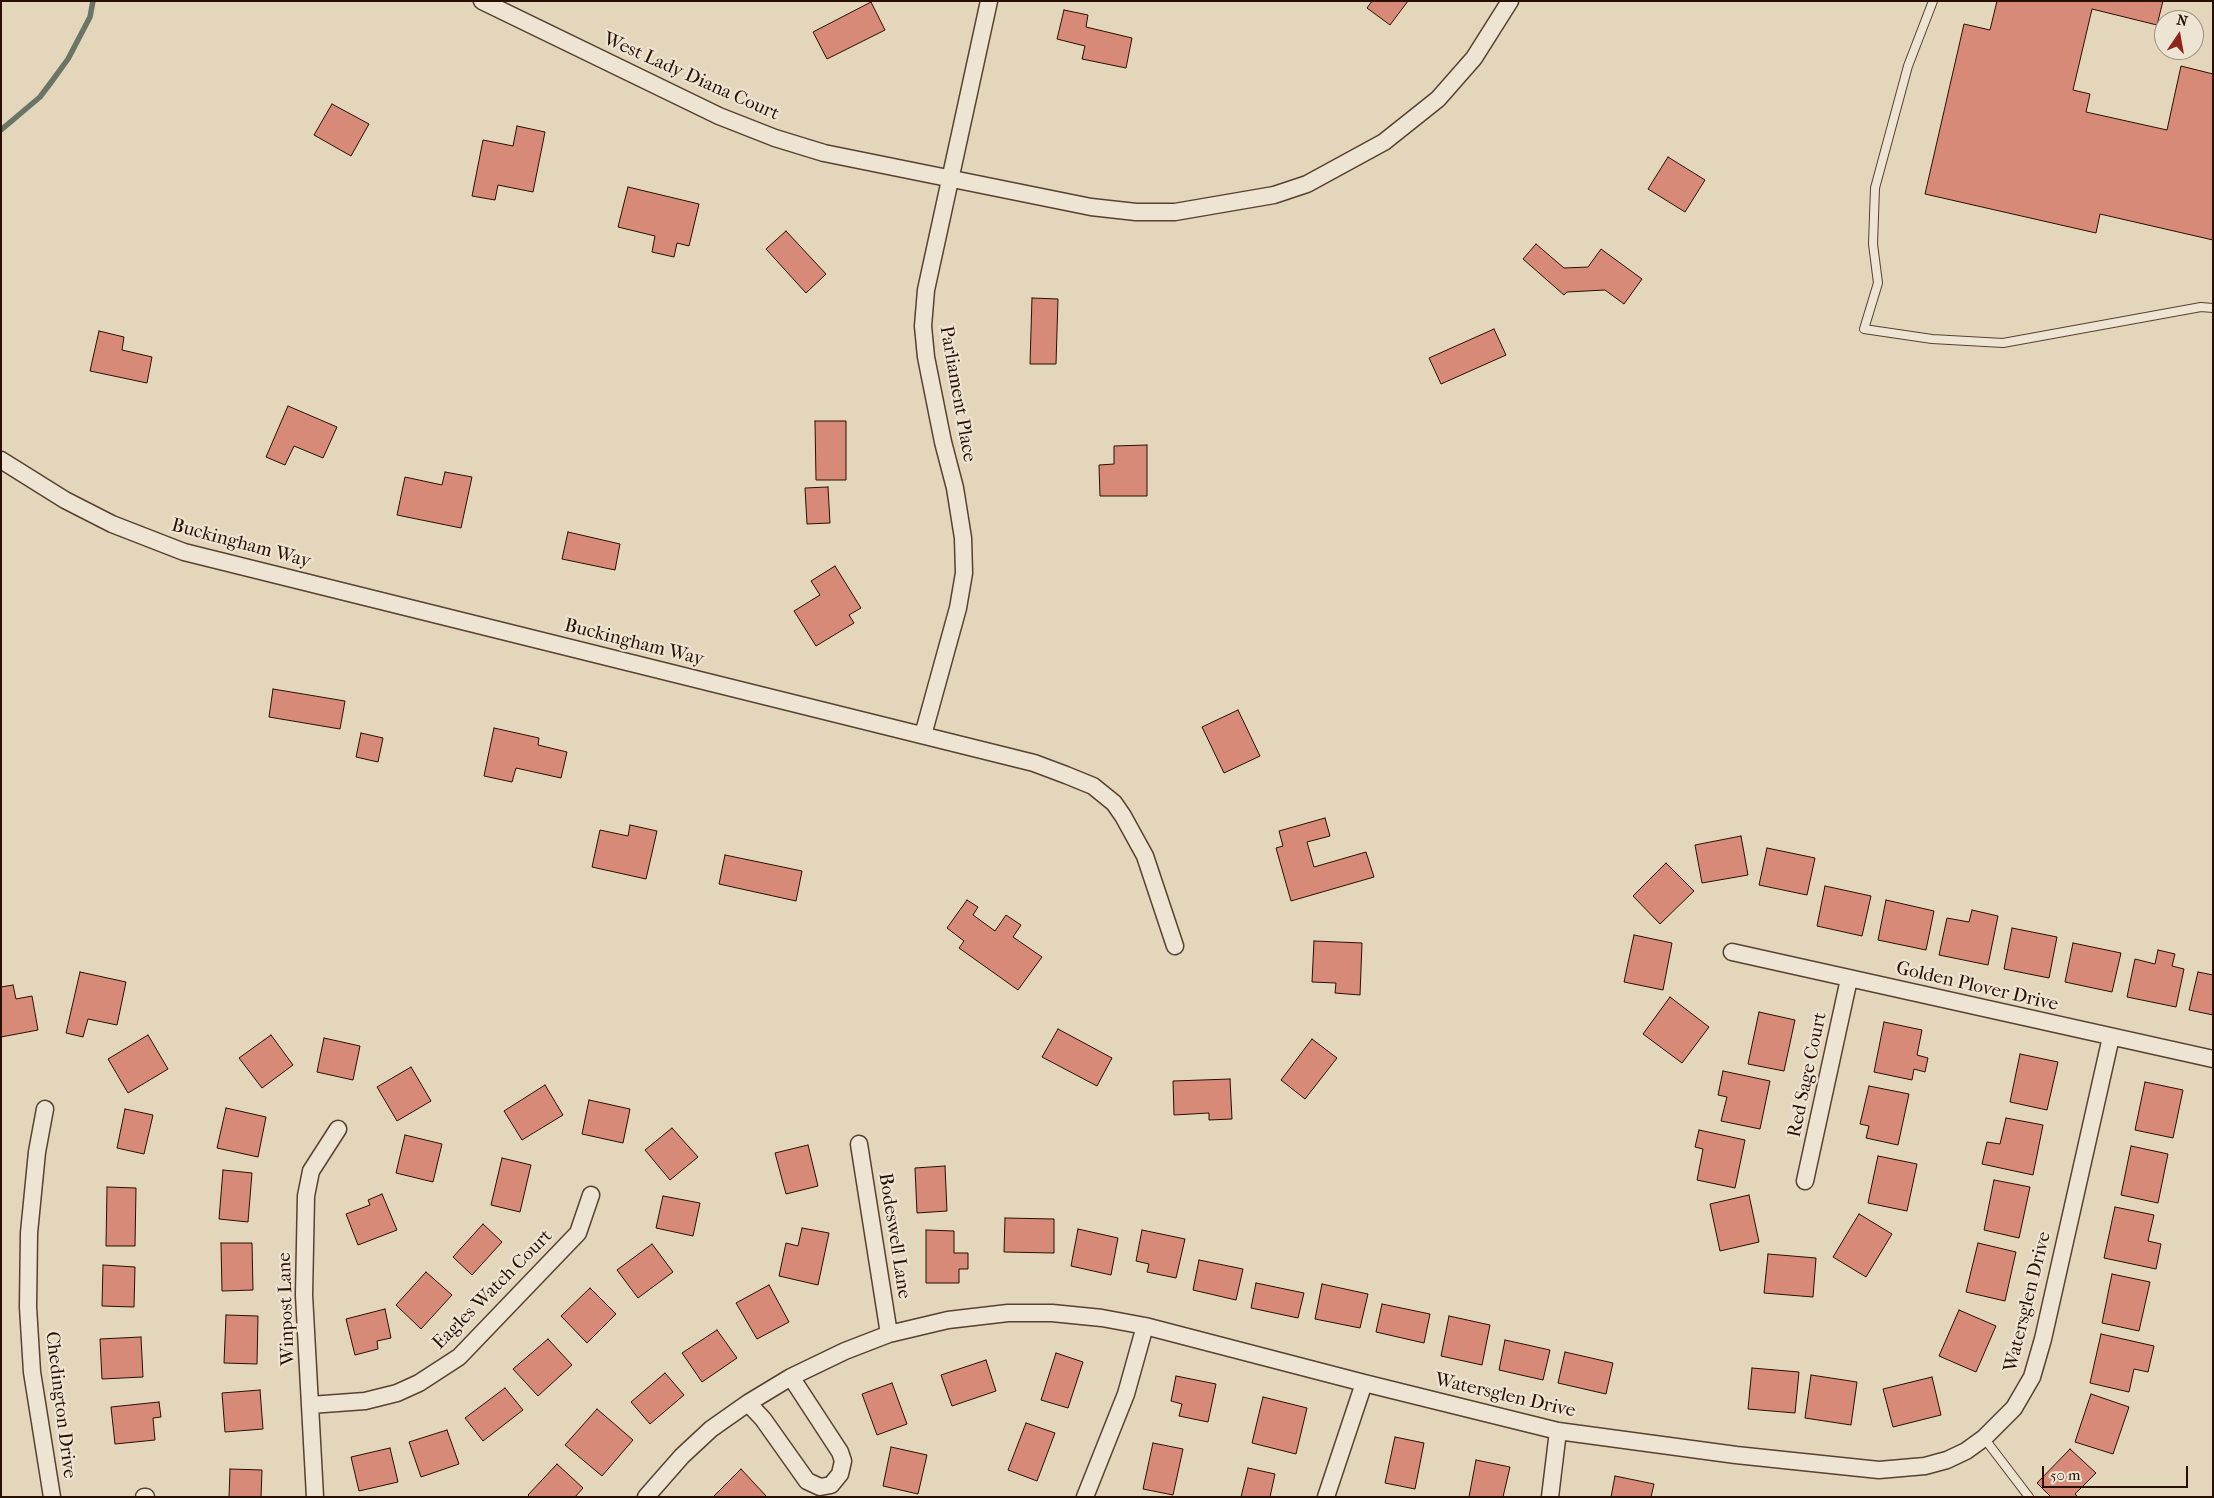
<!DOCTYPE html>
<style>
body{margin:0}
#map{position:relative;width:2214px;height:1498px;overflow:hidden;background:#e3d6bb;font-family:"IM FELL French Canon",serif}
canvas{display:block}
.frame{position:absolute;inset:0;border:2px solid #290f00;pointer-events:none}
.north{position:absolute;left:2154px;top:10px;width:50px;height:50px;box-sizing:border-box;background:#ede4d3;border:1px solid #9f8f7f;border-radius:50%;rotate:12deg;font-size:14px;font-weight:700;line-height:20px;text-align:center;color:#290f00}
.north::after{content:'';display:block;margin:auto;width:18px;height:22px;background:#8f2418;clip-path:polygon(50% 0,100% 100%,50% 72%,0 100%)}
.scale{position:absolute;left:2042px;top:1466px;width:146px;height:22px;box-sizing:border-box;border:2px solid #290f00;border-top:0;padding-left:6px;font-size:15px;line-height:18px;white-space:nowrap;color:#290f00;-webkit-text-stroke:4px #ede4d3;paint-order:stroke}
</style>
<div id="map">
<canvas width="2214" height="1498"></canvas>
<div class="frame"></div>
<div class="north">N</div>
<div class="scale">50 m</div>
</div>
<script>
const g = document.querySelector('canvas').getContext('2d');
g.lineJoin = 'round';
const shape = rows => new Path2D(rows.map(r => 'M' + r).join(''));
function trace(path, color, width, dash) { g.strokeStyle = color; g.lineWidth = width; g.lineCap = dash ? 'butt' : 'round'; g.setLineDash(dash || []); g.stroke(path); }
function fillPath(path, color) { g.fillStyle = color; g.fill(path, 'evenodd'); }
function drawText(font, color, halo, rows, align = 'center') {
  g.font = font + ' "IM FELL French Canon",serif'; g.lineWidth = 4.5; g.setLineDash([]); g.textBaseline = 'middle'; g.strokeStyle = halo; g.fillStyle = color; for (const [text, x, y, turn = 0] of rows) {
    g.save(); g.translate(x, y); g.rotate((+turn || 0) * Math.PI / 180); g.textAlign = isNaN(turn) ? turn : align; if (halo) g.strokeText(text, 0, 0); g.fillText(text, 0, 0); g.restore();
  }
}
trace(shape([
 [1,130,40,97,52,81,68,59,90,17,93,1]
]), '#6a7568', 5.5);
const building = shape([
 [1372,1,1408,1,1390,25,1367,8,1372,1],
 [1997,1,2163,1,2157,25,2092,9,2073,90,2090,94,2086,112,2167,130,2181,66,2213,74,2213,240,2100,214,2096,233,1925,194,1964,24,1990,30,1997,1],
 [871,2,885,30,827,59,813,32,871,2],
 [1064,10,1088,15,1086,27,1132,38,1126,68,1082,59,1085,46,1057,39,1064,10],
 [332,104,369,124,351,156,314,135,332,104],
 [517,126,545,132,533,192,498,185,495,200,472,196,483,140,513,146,517,126],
 [1668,157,1705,180,1685,212,1648,189,1668,157],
 [628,187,699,204,689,246,677,243,674,257,652,252,655,236,618,227,628,187],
 [786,231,826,274,806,293,766,249,786,231],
 [1536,244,1564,268,1588,267,1601,249,1642,279,1624,304,1605,290,1567,292,1564,295,1523,259,1536,244],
 [1032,298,1058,299,1056,364,1030,364,1032,298],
 [1494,329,1506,355,1441,384,1429,358,1494,329],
 [99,331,124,337,122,350,152,357,147,383,90,371,99,331],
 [288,406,337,427,323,458,294,446,285,465,266,457,288,406],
 [815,421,846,421,846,480,816,480,815,421],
 [1147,445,1147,496,1100,496,1099,465,1114,464,1114,446,1147,445],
 [445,472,472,477,461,528,397,515,405,477,442,485,445,472],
 [828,487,830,523,807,524,805,488,828,487],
 [568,532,620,544,615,570,562,559,568,532],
 [835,566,861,608,849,615,854,623,816,646,794,611,820,595,811,581,835,566],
 [273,689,345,701,340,729,269,717,273,689],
 [1238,710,1260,756,1224,773,1202,727,1238,710],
 [494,728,539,738,538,745,567,752,561,778,516,768,512,782,484,776,494,728],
 [361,733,383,738,378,762,356,757,361,733],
 [1325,818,1330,836,1307,842,1314,867,1366,852,1374,877,1291,901,1276,848,1283,846,1279,831,1325,818],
 [630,825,657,831,646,879,592,867,600,830,628,836,630,825],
 [1741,836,1748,875,1702,883,1695,845,1741,836],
 [1767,848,1815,858,1807,895,1759,885,1767,848],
 [725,855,802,871,796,901,719,884,725,855],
 [1666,863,1694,891,1660,924,1633,896,1666,863],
 [1825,886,1871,896,1862,936,1817,926,1825,886],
 [967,900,978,907,973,915,995,931,1006,915,1021,925,1013,937,1042,957,1018,990,959,948,964,941,947,928,967,900],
 [1886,900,1934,911,1926,950,1878,940,1886,900],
 [1972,910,1998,916,1988,965,1939,955,1947,918,1969,922,1972,910],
 [2012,928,2057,937,2049,978,2004,969,2012,928],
 [1634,935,1672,943,1663,990,1624,982,1634,935],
 [1314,941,1362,943,1360,995,1335,993,1336,983,1312,982,1314,941],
 [2073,943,2121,953,2112,992,2065,982,2073,943],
 [2158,950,2175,954,2172,966,2184,969,2176,1007,2127,997,2135,959,2155,964,2158,950],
 [80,972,126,982,117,1025,88,1019,83,1037,66,1033,80,972],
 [2198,972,2213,975,2213,1015,2189,1010,2198,972],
 [13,985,16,999,32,996,38,1030,1,1037,1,987,13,985],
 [1670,997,1709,1027,1682,1063,1643,1034,1670,997],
 [1759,1012,1795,1020,1784,1071,1748,1064,1759,1012],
 [1884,1022,1922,1030,1917,1055,1928,1058,1925,1072,1914,1069,1912,1080,1874,1072,1884,1022],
 [1058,1029,1112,1058,1097,1086,1042,1057,1058,1029],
 [148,1035,168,1069,128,1093,108,1059,148,1035],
 [271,1035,293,1065,262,1088,239,1058,271,1035],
 [324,1038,360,1046,353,1080,317,1072,324,1038],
 [1312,1039,1337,1058,1305,1099,1281,1080,1312,1039],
 [2020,1054,2058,1062,2047,1110,2010,1102,2020,1054],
 [411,1067,431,1101,397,1121,377,1087,411,1067],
 [1723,1071,1770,1081,1760,1129,1721,1121,1727,1097,1718,1095,1723,1071],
 [1230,1079,1232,1119,1209,1120,1209,1113,1174,1115,1173,1081,1230,1079],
 [2145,1082,2183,1090,2173,1138,2135,1130,2145,1082],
 [545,1085,563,1115,522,1140,504,1111,545,1085],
 [1869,1086,1909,1094,1898,1145,1866,1138,1869,1126,1860,1124,1869,1086],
 [589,1100,630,1109,623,1143,582,1134,589,1100],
 [226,1108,266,1117,258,1157,217,1148,226,1108],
 [125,1109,153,1115,144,1154,117,1148,125,1109],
 [2006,1118,2043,1125,2033,1175,1982,1164,1987,1142,2000,1144,2006,1118],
 [672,1128,698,1157,670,1180,645,1150,672,1128],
 [1699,1130,1745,1140,1735,1188,1697,1180,1703,1149,1695,1147,1699,1130],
 [405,1135,442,1144,433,1182,396,1173,405,1135],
 [808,1145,818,1186,786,1194,775,1153,808,1145],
 [2131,1146,2168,1154,2158,1203,2121,1195,2131,1146],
 [1878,1156,1917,1164,1907,1211,1868,1203,1878,1156],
 [502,1158,531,1165,520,1212,491,1205,502,1158],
 [945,1166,947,1211,917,1213,915,1168,945,1166],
 [223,1170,252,1173,248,1222,219,1219,223,1170],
 [1994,1180,2030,1187,2019,1238,1984,1230,1994,1180],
 [107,1187,136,1188,135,1246,106,1246,107,1187],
 [382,1194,397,1230,358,1245,346,1214,370,1205,368,1200,382,1194],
 [1749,1195,1759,1242,1720,1251,1710,1204,1749,1195],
 [663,1196,700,1203,693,1236,656,1228,663,1196],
 [2115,1207,2154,1215,2148,1241,2161,1244,2156,1269,2104,1258,2115,1207],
 [1859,1214,1892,1234,1866,1277,1833,1257,1859,1214],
 [1005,1218,1054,1219,1054,1253,1004,1252,1005,1218],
 [483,1224,502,1242,472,1275,453,1257,483,1224],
 [802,1228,829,1233,818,1285,779,1276,786,1243,798,1246,802,1228],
 [1078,1229,1118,1238,1111,1275,1071,1266,1078,1229],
 [926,1230,954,1231,954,1253,968,1253,968,1269,959,1269,959,1283,926,1283,926,1230],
 [1142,1230,1185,1239,1176,1278,1147,1272,1149,1264,1136,1261,1142,1230],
 [221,1243,252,1243,253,1290,222,1291,221,1243],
 [1978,1243,2016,1252,2005,1301,1966,1292,1978,1243],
 [652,1244,673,1272,638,1298,617,1270,652,1244],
 [1768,1254,1816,1258,1813,1297,1764,1293,1768,1254],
 [1199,1260,1243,1269,1236,1300,1193,1290,1199,1260],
 [103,1265,135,1267,134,1307,102,1306,103,1265],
 [426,1272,452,1295,421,1329,396,1305,426,1272],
 [2112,1274,2150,1282,2139,1331,2102,1323,2112,1274],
 [1256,1283,1304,1293,1298,1318,1251,1308,1256,1283],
 [1322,1284,1368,1294,1360,1328,1315,1319,1322,1284],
 [769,1285,789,1322,757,1339,736,1303,769,1285],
 [590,1288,616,1314,587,1343,561,1316,590,1288],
 [1382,1304,1430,1314,1424,1343,1376,1332,1382,1304],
 [385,1309,391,1338,377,1341,378,1349,355,1355,346,1319,385,1309],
 [1959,1310,1996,1326,1976,1372,1939,1356,1959,1310],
 [226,1315,258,1316,257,1364,224,1363,226,1315],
 [1449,1316,1490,1325,1482,1365,1441,1356,1449,1316],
 [717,1330,737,1358,702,1382,682,1353,717,1330],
 [2101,1334,2154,1346,2148,1372,2134,1369,2129,1392,2090,1383,2101,1334],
 [141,1337,143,1377,102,1379,100,1339,141,1337],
 [548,1339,572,1365,538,1396,513,1369,548,1339],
 [1505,1340,1550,1350,1543,1380,1499,1370,1505,1340],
 [1565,1352,1613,1363,1606,1394,1558,1383,1565,1352],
 [1056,1353,1083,1362,1068,1408,1041,1400,1056,1353],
 [986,1360,996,1391,952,1406,941,1375,986,1360],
 [1752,1368,1799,1372,1795,1413,1748,1409,1752,1368],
 [665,1373,684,1395,650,1424,631,1402,665,1373],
 [1811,1375,1857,1382,1851,1425,1805,1418,1811,1375],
 [1176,1376,1216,1384,1208,1422,1179,1416,1182,1404,1171,1401,1176,1376],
 [1932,1377,1941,1415,1893,1427,1883,1389,1932,1377],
 [892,1383,907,1424,877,1435,862,1394,892,1383],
 [505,1388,523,1410,483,1441,465,1418,505,1388],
 [260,1390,263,1429,225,1432,222,1393,260,1390],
 [2091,1394,2129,1407,2113,1454,2075,1442,2091,1394],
 [1263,1397,1307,1408,1296,1454,1252,1443,1263,1397],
 [159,1402,161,1417,153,1418,155,1440,115,1444,111,1407,159,1402],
 [597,1409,633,1440,602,1476,565,1445,597,1409],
 [1026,1423,1055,1433,1037,1481,1008,1470,1026,1423],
 [447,1430,459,1464,421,1477,409,1442,447,1430],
 [1395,1437,1424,1443,1415,1489,1385,1483,1395,1437],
 [1153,1443,1183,1449,1173,1495,1143,1489,1153,1443],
 [891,1447,927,1455,918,1494,883,1486,891,1447],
 [390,1448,398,1482,359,1491,351,1457,390,1448],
 [2070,1449,2096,1473,2075,1494,2078,1497,2051,1497,2037,1483,2070,1449],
 [1476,1460,1510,1467,1503,1497,1469,1497,1476,1460],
 [557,1464,583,1488,575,1497,530,1497,528,1495,557,1464],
 [1248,1468,1275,1474,1270,1497,1241,1497,1248,1468],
 [230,1469,262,1470,261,1497,229,1497,230,1469],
 [741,1469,767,1497,713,1497,741,1469],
 [1615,1476,1654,1484,1651,1497,1611,1497,1615,1476]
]);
fillPath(building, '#d68a77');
trace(building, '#290f00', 1);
const lane = shape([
 [1933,1,1908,66,1875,188,1873,244,1878,283,1864,329,1932,339,2003,343,2201,307,2213,308],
 [1984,1438,2029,1497]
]);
const street = shape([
 [482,1,719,116,775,138,824,153,1091,207,1136,212,1175,212,1274,195,1307,184,1384,142,1438,99,1474,58,1510,1],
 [1,460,65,500,112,524,184,552,1034,763,1066,775,1093,786,1114,803,1123,816,1145,856,1175,946],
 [923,735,958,608,964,573,963,538,955,488,943,442,926,357,923,326,926,290,989,1],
 [1732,952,2213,1059],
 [45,1109,37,1152,29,1233,28,1307,32,1372,52,1497],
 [859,1144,889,1334],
 [1805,1181,1849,979],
 [748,1403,763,1419,807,1481,820,1487,831,1485,840,1474,843,1461,840,1452,791,1377],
 [310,1405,365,1401,397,1393,419,1383,459,1357,578,1233,591,1195],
 [144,1497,146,1497],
 [315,1497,304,1295,306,1196,311,1171,338,1129],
 [646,1497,682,1456,711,1429,748,1403,791,1377,845,1351,889,1334,948,1320,1008,1313,1052,1313,1102,1318,1145,1326,1364,1383,1558,1431,1736,1455,1879,1470,1925,1466,1947,1460,1966,1451,1984,1438,2014,1408,2032,1377,2043,1339,2111,1037],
 [1085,1497,1126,1394,1145,1326],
 [1326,1497,1364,1383],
 [1550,1497,1558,1431]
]);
trace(lane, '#58412f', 10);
trace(street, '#58412f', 19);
trace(lane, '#ede4d3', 8);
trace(street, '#ede4d3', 16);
drawText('19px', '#290f00', '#ede4d3', [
 ["West Lady Diana Court",691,77,24],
 ["Parliament Place",957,394,80],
 ["Buckingham Way",241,544,15],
 ["Buckingham Way",634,643,14],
 ["Golden Plover Drive",1977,987,13],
 ["Red Sage Court",1808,1075,-78],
 ["Bodeswell Lane",894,1236,81],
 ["Eagles Watch Court",493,1290,-45],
 ["Watersglen Drive",2028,1302,-76],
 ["Winpost Lane",287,1309,-92],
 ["Watersglen Drive",1505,1396,13],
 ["Chedington Drive",60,1405,83]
]);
</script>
